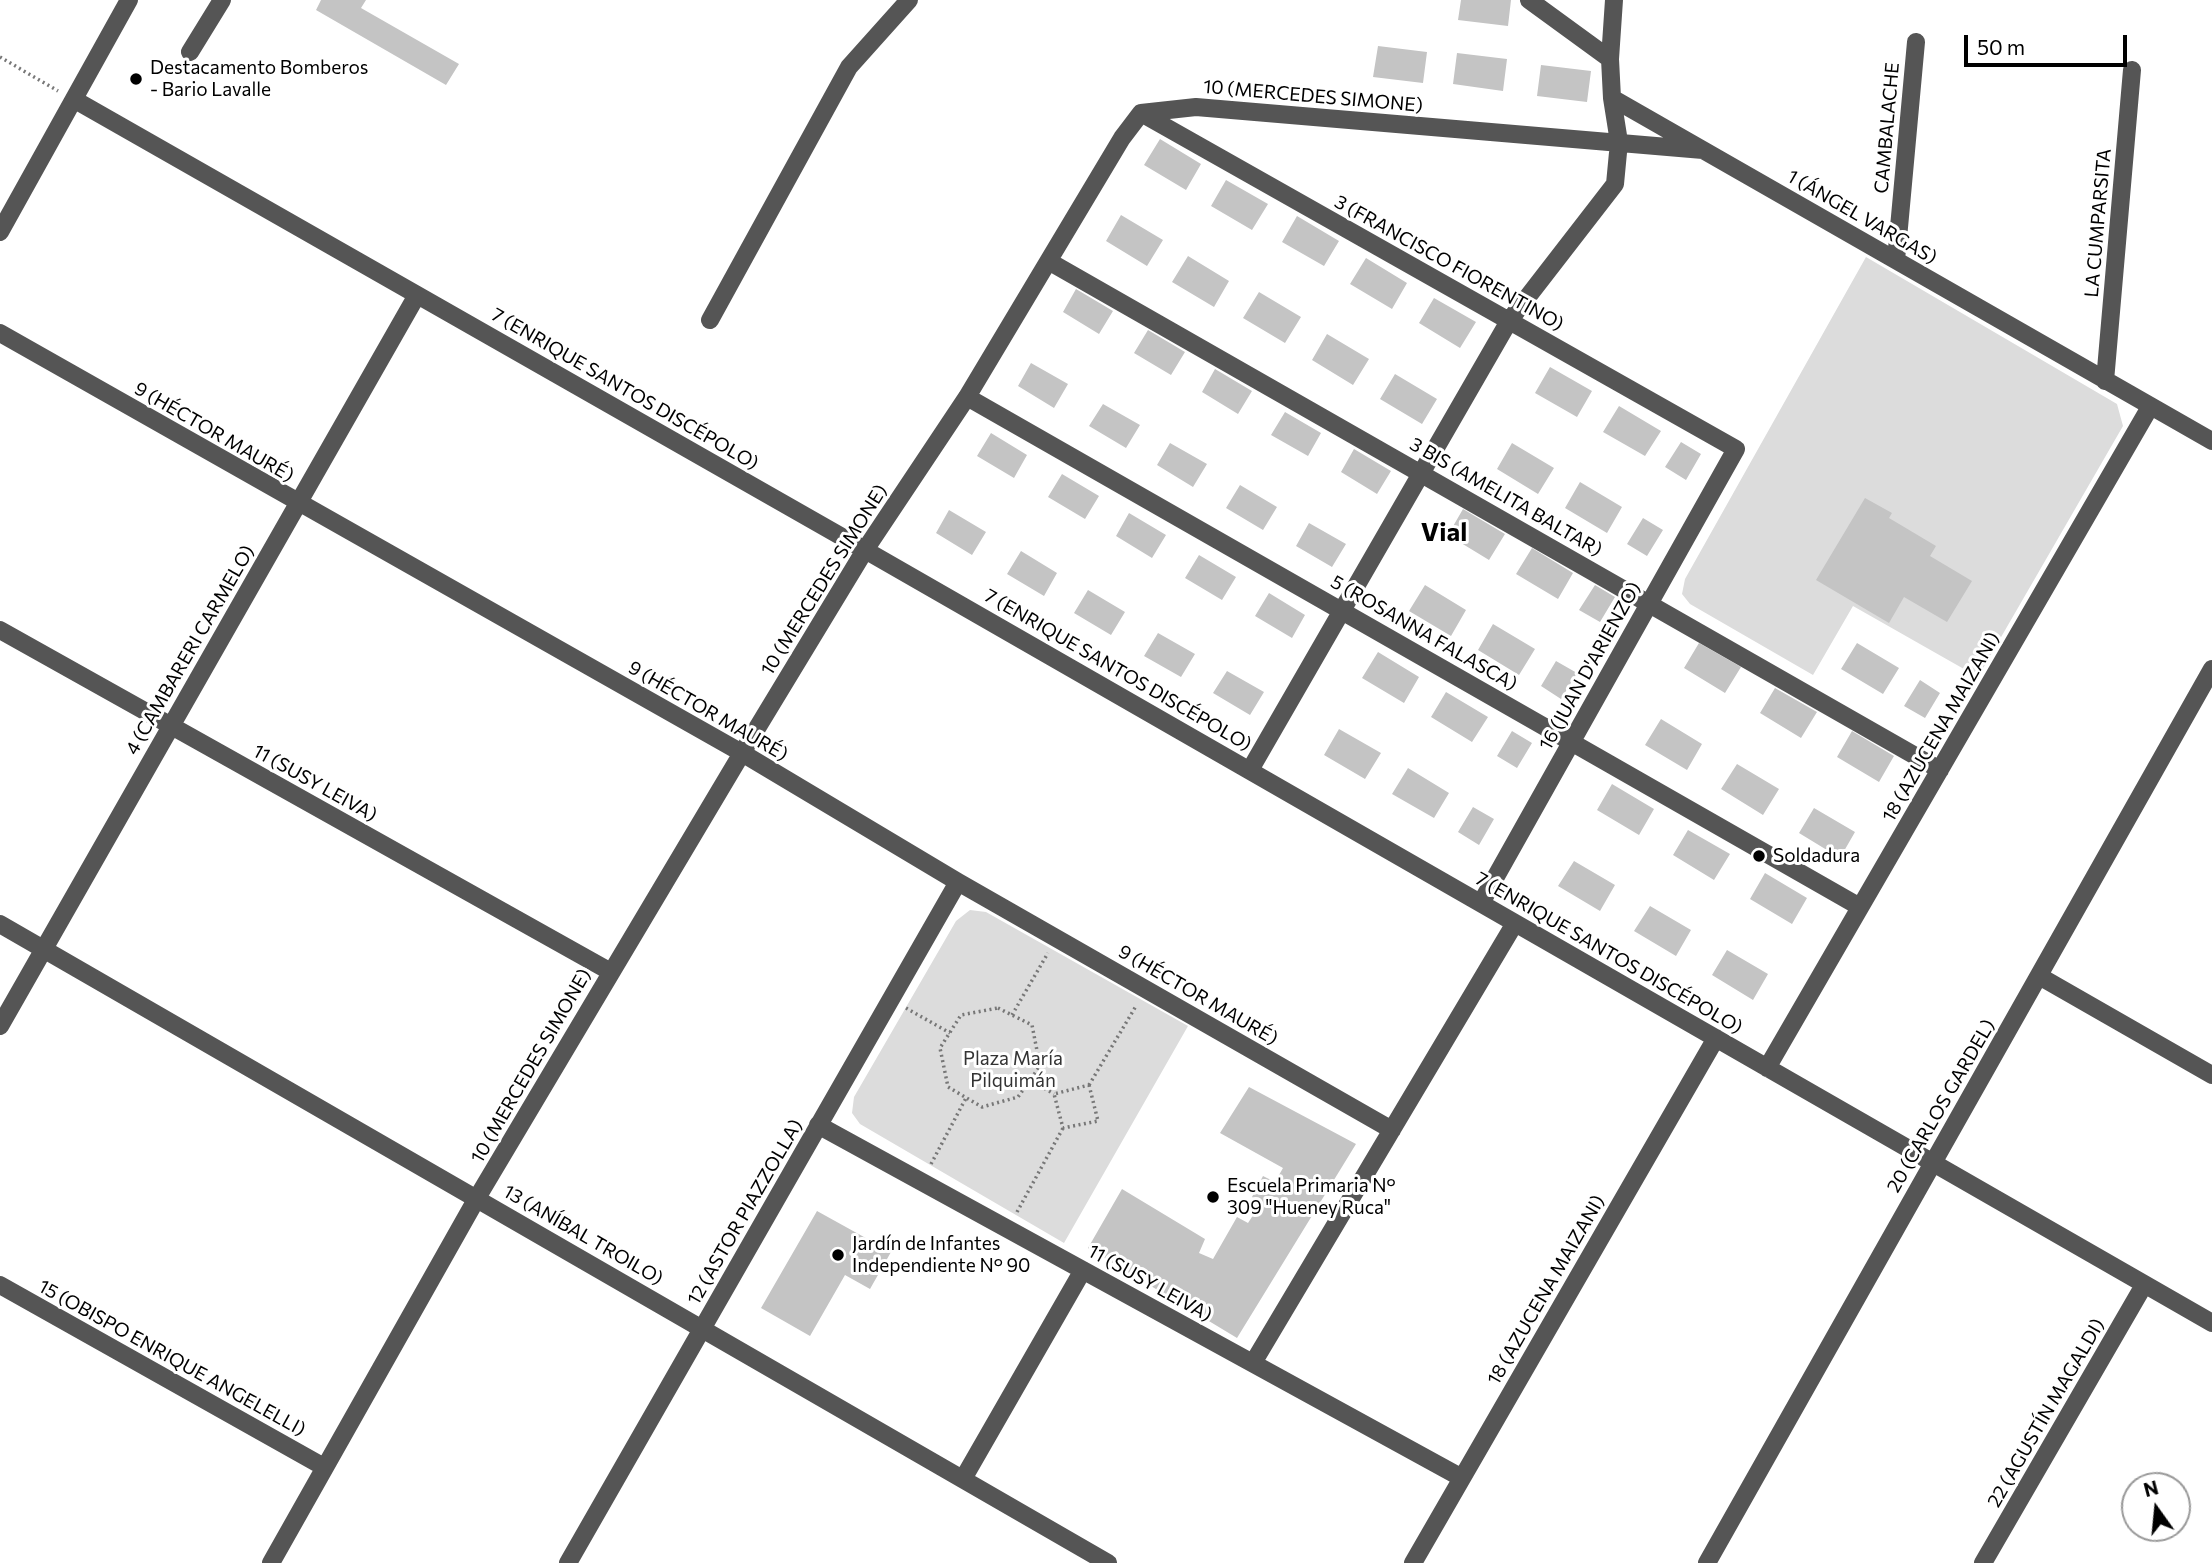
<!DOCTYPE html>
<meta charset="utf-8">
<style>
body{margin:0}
#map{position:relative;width:2212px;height:1563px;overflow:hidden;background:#fff;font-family:Commissioner,sans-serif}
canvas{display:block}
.north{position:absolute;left:2121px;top:1472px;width:70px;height:70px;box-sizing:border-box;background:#fff;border:2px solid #999;border-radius:50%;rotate:345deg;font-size:19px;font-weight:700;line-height:28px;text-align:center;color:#000}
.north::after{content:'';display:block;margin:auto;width:24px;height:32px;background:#000;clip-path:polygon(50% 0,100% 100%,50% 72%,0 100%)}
.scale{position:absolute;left:1964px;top:35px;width:163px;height:32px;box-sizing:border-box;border:4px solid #000;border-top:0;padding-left:9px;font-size:21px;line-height:24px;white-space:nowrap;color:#000;-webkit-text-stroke:5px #fff;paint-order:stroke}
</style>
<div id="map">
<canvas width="2212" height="1563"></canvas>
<div class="north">N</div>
<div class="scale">50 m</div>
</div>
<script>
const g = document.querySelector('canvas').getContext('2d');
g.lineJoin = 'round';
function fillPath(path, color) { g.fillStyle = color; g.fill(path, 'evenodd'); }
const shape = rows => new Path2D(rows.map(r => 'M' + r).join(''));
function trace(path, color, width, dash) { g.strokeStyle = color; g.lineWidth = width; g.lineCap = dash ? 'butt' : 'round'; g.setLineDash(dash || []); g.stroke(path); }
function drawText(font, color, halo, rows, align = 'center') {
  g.font = font + ' Commissioner,sans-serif'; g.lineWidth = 6; g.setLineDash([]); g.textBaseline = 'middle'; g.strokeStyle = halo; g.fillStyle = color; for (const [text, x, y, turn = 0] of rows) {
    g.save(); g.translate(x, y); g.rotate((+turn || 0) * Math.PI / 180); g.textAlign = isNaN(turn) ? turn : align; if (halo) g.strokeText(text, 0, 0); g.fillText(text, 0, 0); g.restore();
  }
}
fillPath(shape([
 [1866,257,2117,404,2123,426,1978,677,1853,606,1813,675,1690,604,1682,594,1685,579],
 [970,910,986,912,1188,1026,1064,1243,860,1124,852,1113,854,1097,956,921]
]), '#dcdcdc');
fillPath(shape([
 [321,0,366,0,361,8,459,64,446,85,316,10],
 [1461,0,1511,0,1508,26,1458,20],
 [1378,46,1427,52,1423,83,1373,77],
 [1457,53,1507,59,1503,91,1453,84],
 [1541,65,1591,71,1587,102,1537,96],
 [1160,139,1201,164,1186,190,1144,165],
 [1226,180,1268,204,1252,230,1211,206],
 [1121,215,1163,240,1147,266,1106,241],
 [1297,216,1339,241,1324,266,1282,242],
 [1188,256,1229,281,1214,307,1172,282],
 [1366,258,1407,283,1392,309,1350,284],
 [1076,289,1113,311,1099,334,1063,312],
 [1259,292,1301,317,1285,343,1243,318],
 [1434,298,1476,322,1460,348,1419,323],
 [1148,330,1185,352,1171,375,1134,353],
 [1327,334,1369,359,1353,385,1312,360],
 [1031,363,1068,384,1054,408,1018,386],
 [1550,367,1592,391,1577,417,1535,393],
 [1215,369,1252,391,1238,414,1202,392],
 [1395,374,1437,399,1422,424,1380,399],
 [1103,404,1140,425,1126,448,1089,426],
 [1619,406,1661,431,1645,456,1603,432],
 [1285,412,1321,433,1308,456,1271,435],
 [991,433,1027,455,1014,478,977,456],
 [1681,442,1701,454,1686,480,1665,467],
 [1170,443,1207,464,1193,487,1157,465],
 [1512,443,1554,468,1538,494,1497,469],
 [1354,449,1391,471,1377,494,1341,472],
 [1062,474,1099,496,1085,519,1048,497],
 [1580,482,1622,507,1607,533,1565,508],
 [1240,485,1277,507,1263,530,1226,508],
 [1865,498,1892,513,1889,518,1936,546,1930,556,1972,581,1947,622,1904,597,1889,623,1816,580],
 [1463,509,1505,534,1489,560,1448,535],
 [949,510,986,532,972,555,936,533],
 [1129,513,1166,535,1152,558,1116,536],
 [1643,518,1663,530,1647,556,1627,544],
 [1309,523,1346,544,1332,567,1296,546],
 [1532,548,1573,573,1558,599,1516,574],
 [1021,551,1057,573,1044,596,1007,574],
 [1199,555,1236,577,1222,600,1185,578],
 [1425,585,1466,610,1451,636,1409,611],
 [1595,585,1615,597,1600,622,1579,610],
 [1088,590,1125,612,1111,635,1074,613],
 [1269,593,1305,615,1292,638,1255,616],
 [1493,624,1535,649,1519,675,1478,650],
 [1158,633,1195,654,1181,677,1144,656],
 [1699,643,1741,667,1725,693,1684,668],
 [1857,643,1899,668,1883,694,1841,669],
 [1378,652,1419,677,1404,703,1362,678],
 [1556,661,1577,673,1561,699,1541,686],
 [1227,671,1264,692,1250,715,1213,693],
 [1920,680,1940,693,1925,718,1904,706],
 [1775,688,1817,712,1801,738,1760,713],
 [1446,692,1488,717,1472,742,1431,717],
 [1661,719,1702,744,1687,770,1645,745],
 [1339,729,1381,753,1365,779,1324,755],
 [1512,731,1532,743,1517,768,1497,756],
 [1852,731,1894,756,1879,782,1837,757],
 [1737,764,1779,789,1763,815,1721,789],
 [1408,768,1449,793,1434,818,1392,794],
 [1612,784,1654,809,1639,835,1597,810],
 [1473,807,1494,819,1479,845,1458,832],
 [1814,808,1855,832,1840,858,1799,833],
 [1688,830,1730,854,1714,880,1673,855],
 [1574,861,1615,885,1600,911,1558,886],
 [1765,873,1807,898,1792,924,1750,899],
 [1650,906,1691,930,1676,956,1634,931],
 [1727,950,1768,974,1753,1000,1712,975],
 [1249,1087,1356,1144,1237,1338,1088,1248,1122,1189,1205,1239,1199,1253,1213,1259,1237,1217,1248,1223,1261,1203,1252,1197,1263,1176,1275,1182,1283,1168,1220,1133],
 [817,1211,891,1252,870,1289,845,1275,810,1336,761,1308]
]), '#c4c4c4');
trace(shape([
 [0,57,58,91],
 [906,1008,950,1033],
 [998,1008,1032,1025,1040,1066,1018,1097,982,1107,948,1087,940,1048,961,1015,998,1008],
 [1012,1015,1048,953],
 [1030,1080,1054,1094],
 [1089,1085,1098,1121,1063,1128,1054,1094,1089,1085],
 [1089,1085,1136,1006],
 [931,1164,966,1098],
 [1017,1212,1063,1128]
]), '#777', 3.5, [2, 3.5]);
trace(shape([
 [1529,0,1610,59,1612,98,2212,441],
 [190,52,222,0],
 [1610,59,1614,0],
 [75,100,865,550,2212,1323],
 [1141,113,1736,449,1481,903],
 [0,232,129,0],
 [1896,260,1916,42],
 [1050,262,1940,770],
 [710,320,849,67,909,0],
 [0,333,742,753,958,882,1392,1130],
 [2105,381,2132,70],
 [967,397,1860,907],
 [0,630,611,972],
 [1250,770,1509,321,1615,184,1619,142,1612,98],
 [0,924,1108,1563],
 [2039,976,2212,1075],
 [0,1026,417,295],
 [1767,1068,2150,407],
 [818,1125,1462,1478],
 [0,1285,324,1467],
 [1253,1363,1515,923],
 [963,1479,1083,1270],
 [271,1563,477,1198,742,753,865,550,967,397,1122,138,1141,113,1196,107,1703,150],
 [568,1563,958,882],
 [1413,1563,1716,1038],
 [1707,1563,2212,669],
 [1983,1563,2144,1285]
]), '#555', 18);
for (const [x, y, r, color] of [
 [136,79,7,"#000"],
 [1759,856,7,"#000"],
 [1213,1197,7,"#000"],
 [838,1255,7,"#000"]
]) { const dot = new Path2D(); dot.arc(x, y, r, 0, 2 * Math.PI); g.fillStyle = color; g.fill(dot); trace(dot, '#fff', 2.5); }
drawText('19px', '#000', '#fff', [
 ["Destacamento Bomberos",150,68],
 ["- Bario Lavalle",150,90],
 ["Soldadura",1773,856],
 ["Escuela Primaria N°",1227,1186],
 ["309 \"Hueney Ruca\"",1227,1208],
 ["Jardín de Infantes",852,1244],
 ["Independiente N° 90",852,1266]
], 'left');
drawText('19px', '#000', '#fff', [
 ["10 (MERCEDES SIMONE)",1313,96,5],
 ["CAMBALACHE",1887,128,-85],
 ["1 (ÁNGEL VARGAS)",1862,217,30],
 ["LA CUMPARSITA",2098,223,-85],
 ["3 (FRANCISCO FIORENTINO)",1449,263,29],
 ["7 (ENRIQUE SANTOS DISCÉPOLO)",625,389,30],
 ["9 (HÉCTOR MAURÉ)",214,432,30],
 ["3 BIS (AMELITA BALTAR)",1506,497,30],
 ["10 (MERCEDES SIMONE)",824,580,-58],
 ["5 (ROSANNA FALASCA)",1424,633,30],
 ["4 (CAMBARERI CARMELO)",190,650,-60],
 ["16 (JUAN D'ARIENZO)",1590,666,-61],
 ["7 (ENRIQUE SANTOS DISCÉPOLO)",1118,670,30],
 ["9 (HÉCTOR MAURÉ)",708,711,30],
 ["18 (AZUCENA MAIZANI)",1941,727,-60],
 ["11 (SUSY LEIVA)",315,783,29],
 ["7 (ENRIQUE SANTOS DISCÉPOLO)",1609,953,30],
 ["9 (HÉCTOR MAURÉ)",1198,995,30],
 ["10 (MERCEDES SIMONE)",531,1066,-60],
 ["20 (CARLOS GARDEL)",1941,1106,-60],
 ["12 (ASTOR PIAZZOLLA)",745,1212,-60],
 ["13 (ANÍBAL TROILO)",583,1235,30],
 ["11 (SUSY LEIVA)",1150,1283,29],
 ["18 (AZUCENA MAIZANI)",1546,1290,-60],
 ["15 (OBISPO ENRIQUE ANGELELLI)",172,1358,29],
 ["22 (AGUSTÍN MAGALDI)",2046,1413,-60]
]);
drawText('19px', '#333', '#fff', [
 ["Plaza María",1013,1059],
 ["Pilquimán",1013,1081]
]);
drawText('bold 26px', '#000', '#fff', [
 ["Vial",1444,532]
]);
</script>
